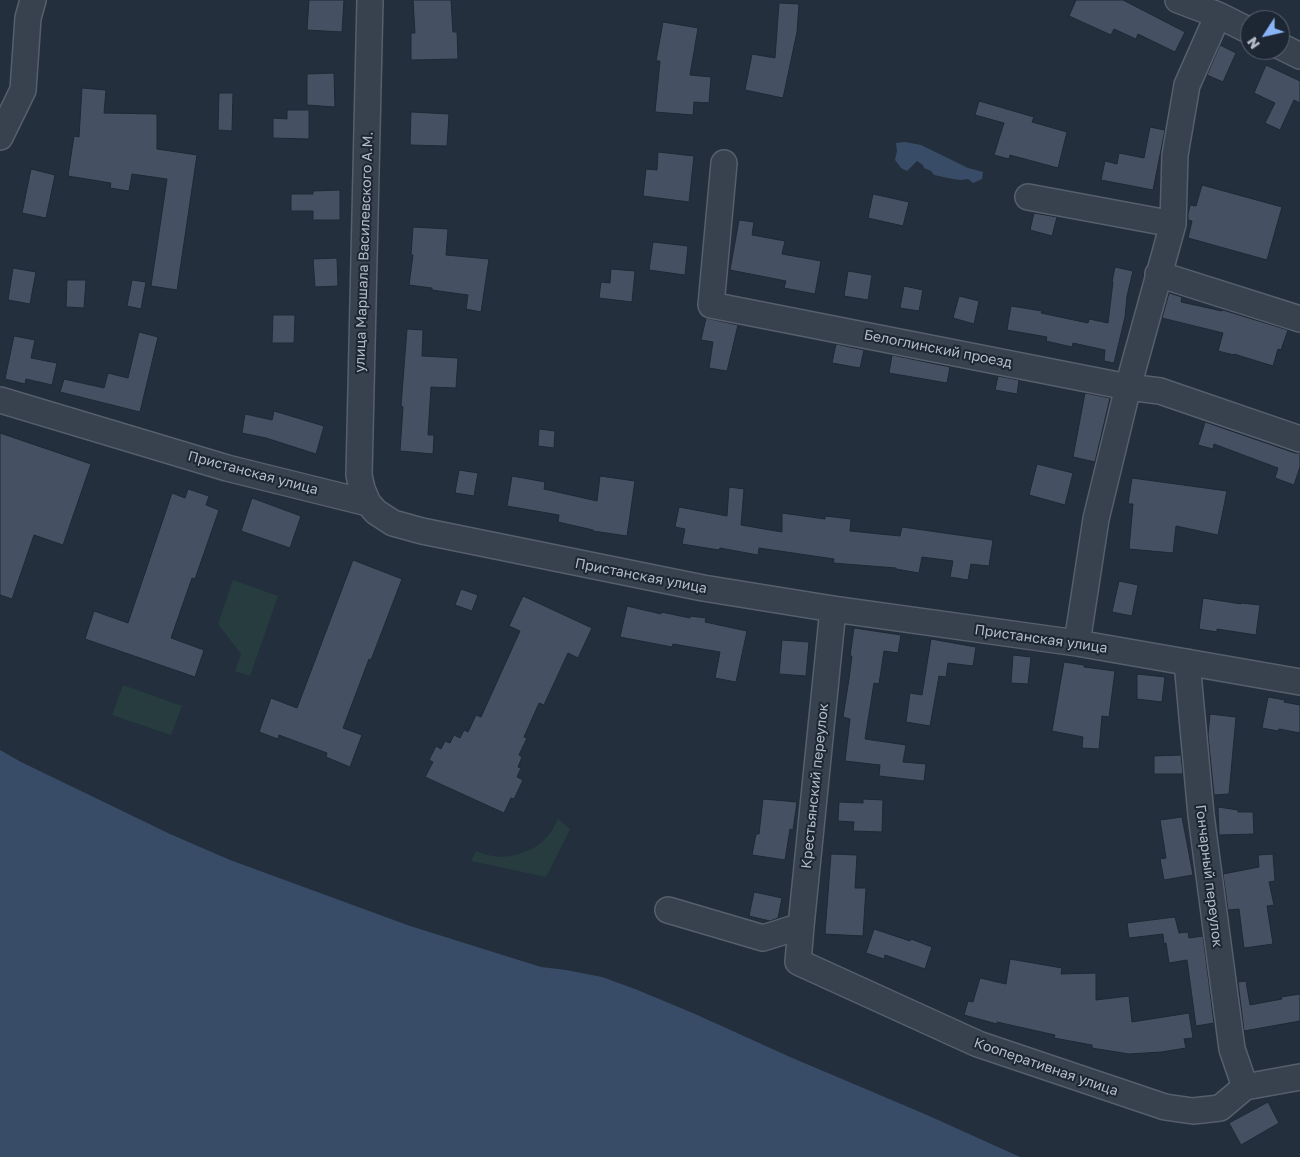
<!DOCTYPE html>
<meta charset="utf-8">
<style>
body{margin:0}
#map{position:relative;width:1300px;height:1157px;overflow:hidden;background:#242f3e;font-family:"Golos Text",sans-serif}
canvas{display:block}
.north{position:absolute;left:1240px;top:10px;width:50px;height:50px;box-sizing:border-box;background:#1d2633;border:1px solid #59626f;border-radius:50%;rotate:235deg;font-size:14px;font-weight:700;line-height:20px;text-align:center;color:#b4bcc9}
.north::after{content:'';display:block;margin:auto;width:18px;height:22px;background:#8ab4f8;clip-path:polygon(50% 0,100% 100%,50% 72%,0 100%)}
</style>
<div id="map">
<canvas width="1300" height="1157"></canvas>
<div class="north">N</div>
</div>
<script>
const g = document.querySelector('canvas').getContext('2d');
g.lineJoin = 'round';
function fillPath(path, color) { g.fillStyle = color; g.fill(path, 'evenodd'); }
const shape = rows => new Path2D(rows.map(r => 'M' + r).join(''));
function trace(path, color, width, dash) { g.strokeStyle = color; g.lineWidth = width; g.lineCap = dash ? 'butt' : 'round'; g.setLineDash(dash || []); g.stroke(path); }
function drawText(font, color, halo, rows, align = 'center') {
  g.font = font + ' "Golos Text",sans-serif'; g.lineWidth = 4; g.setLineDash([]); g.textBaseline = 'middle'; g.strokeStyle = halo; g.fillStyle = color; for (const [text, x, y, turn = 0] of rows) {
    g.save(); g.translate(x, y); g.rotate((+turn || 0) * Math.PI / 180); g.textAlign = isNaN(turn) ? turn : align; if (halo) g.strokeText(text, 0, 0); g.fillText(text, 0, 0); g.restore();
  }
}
fillPath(shape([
 [233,580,278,596,250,676,235,671,241,654,218,624],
 [123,685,182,706,171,735,112,715],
 [558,819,570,829,546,877,471,861,476,851,487,855,499,857,511,856,522,853,534,848,544,840,552,831]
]), '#263c3f');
fillPath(shape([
 [905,142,921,145,968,168,983,172,982,179,973,183,968,179,961,180,953,179,934,175,931,171,924,168,923,165,917,161,907,171,901,168,895,160,897,151,896,143],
 [0,750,21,762,170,834,230,860,410,926,541,967,566,970,602,977,635,989,695,1014,790,1057,927,1115,1020,1157,0,1157]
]), '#394c67');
const building = shape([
 [309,0,344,0,342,32,307,30,309,0],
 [413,0,451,0,453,32,457,32,458,59,411,60,411,33,415,33,413,0],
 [1076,0,1123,0,1185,32,1175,52,1138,34,1136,39,1114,29,1111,35,1069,16,1076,0],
 [779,3,799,4,797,32,783,98,745,90,752,54,775,58,779,3],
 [663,22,698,28,690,75,711,77,709,103,694,102,693,115,655,112,660,61,656,61,663,22],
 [1220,45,1236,53,1223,82,1207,75,1220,45],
 [1266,65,1300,81,1300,103,1294,100,1280,130,1265,123,1275,103,1254,93,1266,65],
 [334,73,335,107,307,105,307,74,334,73],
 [82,88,106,90,104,113,157,114,157,149,197,155,177,290,151,286,167,179,132,174,129,191,110,188,111,183,68,176,74,136,79,137,82,88],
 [219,93,233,93,232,131,218,130,219,93],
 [979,101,1034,117,1032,122,1067,132,1058,168,1010,155,1009,159,994,155,1004,123,975,115,979,101],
 [287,110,309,110,309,139,273,138,273,118,287,119,287,110],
 [411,112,449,114,447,146,410,145,411,112],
 [1150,127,1165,130,1153,190,1101,180,1105,161,1117,164,1119,153,1144,158,1150,127],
 [658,152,694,156,689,202,643,196,646,169,657,170,658,152],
 [31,169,55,175,46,218,22,213,31,169],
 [1202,185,1282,207,1267,260,1188,238,1192,221,1188,220,1188,214,1190,205,1196,206,1202,185],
 [340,190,340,220,313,220,313,211,291,211,291,194,313,194,313,191,340,190],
 [873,194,909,202,903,226,868,218,873,194],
 [1034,213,1057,217,1052,236,1030,230,1034,213],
 [739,220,754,222,752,235,785,241,782,254,821,261,815,294,784,288,786,281,730,270,739,220],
 [413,227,448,229,446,255,489,259,481,312,466,309,468,295,432,290,432,288,409,285,413,255,411,255,413,227],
 [653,242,688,246,685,275,649,270,653,242],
 [337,258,338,286,315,287,313,259,337,258],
 [1115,267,1133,271,1127,296,1125,317,1114,363,1104,361,1105,350,1073,343,1072,347,1046,341,1047,337,1007,330,1011,306,1042,311,1041,313,1088,323,1089,319,1108,323,1113,282,1112,282,1115,267],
 [13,268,36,272,30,304,8,300,13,268],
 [611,269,635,271,632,302,599,298,601,282,610,283,611,269],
 [848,271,872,275,868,300,844,296,848,271],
 [67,280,86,280,84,308,66,307,67,280],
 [132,280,146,282,141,309,127,306,132,280],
 [904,286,923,290,919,311,900,308,904,286],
 [1169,293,1182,297,1181,302,1222,311,1223,310,1288,330,1281,350,1278,349,1273,366,1234,354,1234,355,1218,351,1223,333,1162,318,1169,293],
 [959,296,979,301,974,324,953,318,959,296],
 [273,315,295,315,294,343,272,343,273,315],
 [706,318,738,325,727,371,709,368,713,342,701,340,706,318],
 [407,329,423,330,422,356,458,358,456,388,431,387,428,435,434,435,433,454,400,451,403,407,401,406,407,329],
 [139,332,158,337,140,412,60,392,64,379,104,388,108,373,128,378,139,332],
 [14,336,35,340,31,358,57,363,52,385,26,379,25,384,5,379,14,336],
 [836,344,864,350,860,368,832,363,836,344],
 [892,355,950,367,947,383,889,373,892,355],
 [998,376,1019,380,1017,394,995,390,998,376],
 [1085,393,1110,398,1095,462,1073,457,1085,393],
 [274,411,324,426,316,454,266,438,242,433,245,414,272,420,274,411],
 [1205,422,1295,453,1300,453,1300,467,1294,485,1275,478,1278,468,1214,444,1213,449,1198,445,1205,422],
 [539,429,555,431,554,448,538,446,539,429],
 [0,433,91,464,63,545,34,535,12,599,0,595,0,433],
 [1037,464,1073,473,1065,505,1029,495,1037,464],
 [459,470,478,473,474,496,455,493,459,470],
 [512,476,545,482,544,489,597,501,600,476,635,481,627,536,593,531,593,530,558,522,559,515,507,506,512,476],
 [1132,478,1227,491,1218,535,1176,526,1173,553,1129,549,1133,504,1128,504,1132,478],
 [729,487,744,489,741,525,782,532,782,513,825,519,825,516,851,519,850,531,900,536,902,527,993,540,989,566,971,564,968,580,950,577,953,561,922,557,919,573,896,569,896,568,833,563,834,559,759,548,758,555,720,548,719,550,682,544,685,529,675,527,679,507,727,516,729,487],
 [188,489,209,496,206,505,219,510,195,579,192,578,171,638,204,650,195,677,85,639,94,611,128,623,172,493,185,498,188,489],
 [252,498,301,516,290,548,241,531,252,498],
 [353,560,402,579,371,660,369,659,343,728,362,735,350,767,326,757,327,753,279,735,278,739,259,732,271,698,297,708,353,560],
 [1119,581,1138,585,1132,616,1112,612,1119,581],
 [461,589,478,595,472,611,455,605,461,589],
 [523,596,592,628,578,658,568,653,544,705,539,703,524,737,527,738,519,755,522,757,518,767,521,768,517,777,523,780,514,799,511,798,504,813,425,777,433,762,429,760,436,746,441,749,445,741,450,743,454,735,460,738,464,730,468,732,476,715,481,717,520,631,509,626,523,596],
 [1203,598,1241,604,1241,603,1260,605,1256,635,1217,629,1217,632,1199,629,1203,598],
 [627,606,661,614,661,612,690,618,690,616,706,618,705,622,747,631,736,682,715,678,720,652,673,644,672,647,620,637,627,606],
 [854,628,901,635,898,653,884,651,879,684,874,683,865,739,906,745,903,762,926,764,924,781,879,776,880,765,845,761,850,719,843,717,849,679,852,656,850,656,854,628],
 [931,639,976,647,973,666,948,663,946,677,939,676,930,726,906,722,910,693,922,695,931,639],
 [782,640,809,642,806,676,779,674,782,640],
 [1013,655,1031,657,1028,684,1011,683,1013,655],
 [1064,662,1084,665,1084,667,1115,671,1109,717,1102,716,1099,749,1082,748,1083,737,1052,731,1064,662],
 [1137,674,1165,677,1162,702,1137,699,1137,674],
 [1268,697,1285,700,1284,702,1300,705,1300,733,1279,729,1278,731,1262,728,1268,697],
 [1210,714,1236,717,1229,794,1214,795,1208,735,1210,714],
 [1181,755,1183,774,1154,774,1154,756,1181,755],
 [763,799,797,802,793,830,790,829,785,860,752,855,756,834,759,834,763,799],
 [863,799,883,800,882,832,853,831,854,822,838,821,839,802,863,803,863,799],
 [1218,807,1238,810,1238,812,1253,812,1254,834,1219,835,1218,807],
 [1182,817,1193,875,1164,880,1160,859,1166,858,1160,820,1182,817],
 [831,854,857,855,855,888,866,888,863,936,825,934,831,854],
 [1273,854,1275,881,1269,882,1274,905,1267,906,1273,944,1244,948,1239,909,1228,910,1223,874,1259,867,1258,855,1273,854],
 [754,892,782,898,778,918,770,921,749,916,754,892],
 [1175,917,1179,933,1188,932,1189,938,1203,936,1214,1023,1196,1026,1187,960,1169,963,1166,943,1164,944,1163,934,1129,938,1127,923,1175,917],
 [874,929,910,941,911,939,932,947,925,969,885,955,884,959,866,953,874,929],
 [1010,959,1062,968,1061,974,1096,973,1096,1000,1129,996,1132,1022,1189,1013,1193,1038,1184,1039,1186,1048,1161,1052,1129,1054,1092,1048,1092,1045,1054,1038,1055,1035,997,1022,997,1024,964,1015,968,1001,973,1002,980,978,1006,984,1010,959],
 [1246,981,1250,1005,1282,999,1281,997,1300,994,1300,1021,1244,1031,1238,982,1246,981],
 [1268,1102,1279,1123,1241,1145,1229,1123,1268,1102]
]);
fillPath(building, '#455162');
trace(building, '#1f2835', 1);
const minor = shape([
 [370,0,359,475,362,489,368,503,376,512,393,523,422,531,703,588,833,609,1077,643,1300,682],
 [1178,0,1218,15,1250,31],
 [1280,46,1300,56],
 [0,137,23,90,28,18,33,0],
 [724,163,711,305,1128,387,1160,391,1300,439],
 [1028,197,1173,224],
 [1158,274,1300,319],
 [0,400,227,468,368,503],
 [833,609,801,926,798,962,978,1044,1165,1107,1193,1111,1220,1108,1245,1087,1300,1077],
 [1077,643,1096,519,1128,387,1173,224,1175,155,1187,85,1218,15],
 [1187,662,1201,815,1232,1049,1245,1087],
 [668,910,763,938,801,926]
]);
trace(minor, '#565f6c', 28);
trace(minor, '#38414e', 25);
drawText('14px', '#b4bcc9', '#1d2633', [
 ["улица Маршала Василевского А.М.",364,252,-88],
 ["Белоглинский проезд",938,349,11],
 ["Пристанская улица",253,473,15],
 ["Пристанская улица",641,576,11],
 ["Пристанская улица",1041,639,8],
 ["Крестьянский переулок",815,786,-84],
 ["Гончарный переулок",1209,876,83],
 ["Кооперативная улица",1046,1067,19]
]);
</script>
